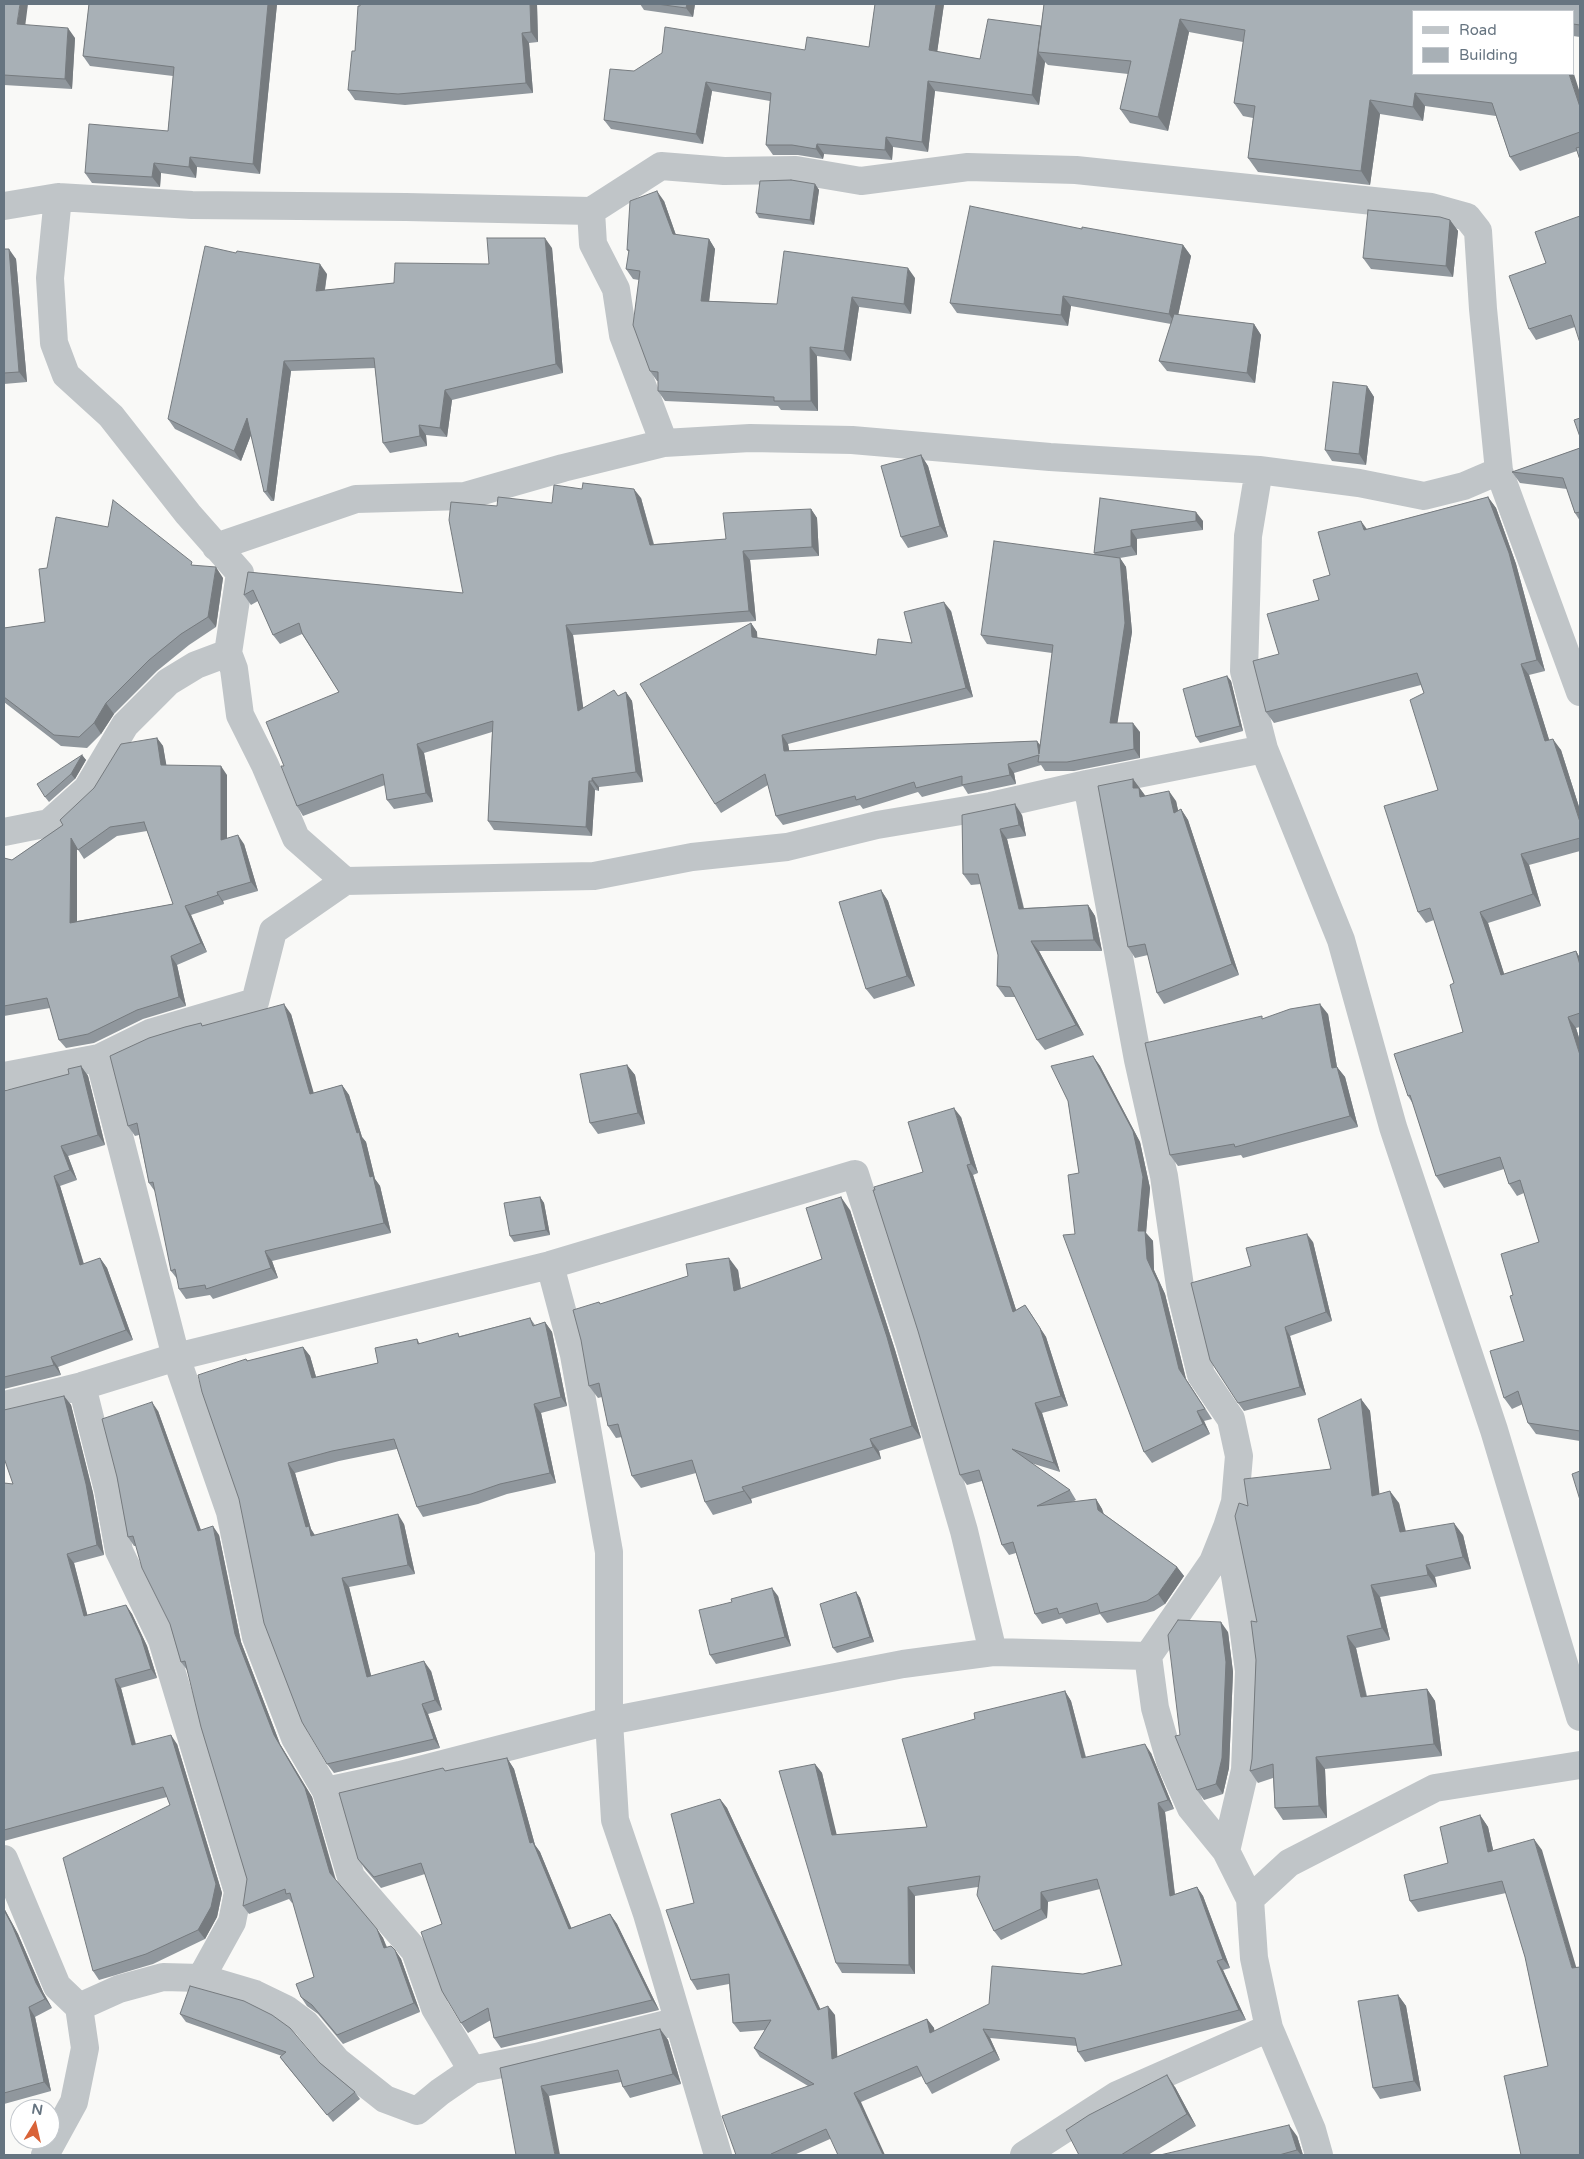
<!DOCTYPE html>
<style>
body{margin:0}
#map{position:relative;width:1584px;height:2159px;overflow:hidden;background:#f9f9f7;font-family:"Varela Round",sans-serif}
canvas{display:block}
.frame{position:absolute;inset:0;border:5px solid #667480;pointer-events:none}
.legend{position:absolute;left:1412px;top:10px;width:162px;height:65px;box-sizing:border-box;background:#fff;border:1px solid #c2c7cc;margin:0;padding:6px 9px;list-style:none;font-size:15px;color:#667480}
.legend li{display:flex;align-items:center;gap:10px;height:25px}
.legend b{width:25px;border:1px solid #c2c7cc}
.north{position:absolute;left:10px;top:2099px;width:50px;height:50px;box-sizing:border-box;background:#fff;border:1px solid #c2c7cc;border-radius:50%;rotate:9deg;font-size:14px;font-weight:700;line-height:20px;text-align:center;color:#667480}
.north::after{content:'';display:block;margin:auto;width:18px;height:22px;background:#d96338;clip-path:polygon(50% 0,100% 100%,50% 72%,0 100%)}
</style>
<div id="map">
<canvas width="1584" height="2159"></canvas>
<div class="frame"></div>
<ul class="legend">
<li><b style="height:6px;background:#c0c5c8"></b>Road</li>
<li><b style="height:14px;background:#a8b0b6"></b>Building</li>
</ul>
<div class="north">N</div>
</div>
<script>
const g = document.querySelector('canvas').getContext('2d');
g.lineJoin = 'round';
const shape = rows => new Path2D(rows.map(r => 'M' + r).join(''));
function trace(path, color, width, dash) { g.strokeStyle = color; g.lineWidth = width; g.lineCap = dash ? 'butt' : 'round'; g.setLineDash(dash || []); g.stroke(path); }
function fillPath(path, color) { g.fillStyle = color; g.fill(path, 'evenodd'); }
trace(shape([
 [58,197,50,278,54,343,66,375,111,416,188,514,240,573,228,653,234,669,240,715,265,765,296,838,345,881],
 [4,206,58,197,192,205,406,207,591,211,661,166,724,171,796,170,861,181,968,167,1076,170,1431,207,1467,217,1478,231,1483,309,1499,471,1580,692],
 [591,211,593,244,616,289,623,335,664,443],
 [1259,470,1248,536,1244,671,1264,749,1341,940,1393,1127,1494,1430,1580,1717],
 [216,547,356,499,465,496,563,468,664,443,750,438,852,440,1050,457,1259,470,1359,483,1424,496,1464,486,1499,471],
 [1087,784,1138,1060,1164,1176,1181,1293,1201,1375,1231,1419,1239,1456,1235,1502,1227,1527,1242,1618,1249,1671,1245,1770,1226,1851],
 [4,832,49,823,87,789,125,725,168,682,196,665,228,653],
 [99,1058,176,1357,230,1512,256,1637,295,1738,326,1791,351,1877,415,1951,435,2008,472,2070,536,2057,678,2021],
 [4,1076,99,1058,150,1033,255,1002,273,931,345,881,594,876,692,857,787,847,877,825,991,806,1087,784,1264,749],
 [550,1265,574,1355,609,1552,609,1721,903,1664,993,1652,1148,1656,1155,1708,1170,1761,1191,1808,1226,1851,1250,1899],
 [82,1386,108,1490,119,1551,162,1640,238,1892,232,1922,201,1978],
 [4,1405,82,1386,176,1357,550,1265,855,1174,910,1345,964,1531,993,1652],
 [1148,1656,1213,1562,1227,1527],
 [326,1791,400,1775,609,1721,615,1820,647,1914,718,2155],
 [4,1859,57,1986,79,2007,119,1989,163,1977,201,1978,255,1994,286,2009,306,2024,337,2061,385,2099,417,2111,440,2092,472,2070],
 [45,2155,74,2102,85,2048,79,2007],
 [1024,2155,1117,2095,1269,2028],
 [1319,2155,1312,2130,1269,2028,1254,1958,1250,1899,1289,1863,1435,1788,1580,1765]
]), '#c0c5c8', 28);
fillPath(shape([
 [4,4,26,25,75,38,72,89,4,85],
 [89,4,277,4,260,174,197,167,196,178,161,173,160,187,92,183,85,173,168,131,173,76,90,66,83,56],
 [360,4,537,4,538,42,529,43,533,93,405,105,355,100,348,90,355,51],
 [640,4,695,4,693,17,644,10],
 [875,4,944,4,937,52,980,59,1041,26,1044,4,1580,4,1580,37,1573,36,1573,11,1413,11,1580,93,1580,160,1577,151,1520,171,1510,157,1496,116,1425,106,1423,121,1380,114,1370,185,1258,172,1248,158,1253,118,1243,116,1234,103,1243,42,1189,32,1168,131,1130,123,1120,109,1128,74,1048,65,1045,62,1039,105,935,91,928,152,893,147,892,160,824,154,823,159,798,155,773,155,766,145,770,101,712,91,703,144,611,129,604,120,634,71,805,50,869,47],
 [815,184,819,190,814,225,759,218,756,213],
 [664,201,676,235,709,239,715,249,709,301,777,304,915,278,911,314,859,307,851,361,817,356,818,411,781,410,778,406,665,401,658,391,658,381,657,381,650,371,639,280,633,279,626,269,629,252,627,250],
 [1580,216,1575,327,1536,340,1529,329,1546,263],
 [1450,220,1458,231,1453,277,1371,269,1363,258],
 [1082,229,1183,245,1191,256,1178,315,1254,324,1261,335,1255,383,1167,371,1159,361,1171,324,1071,306,1068,326,957,313,950,303],
 [552,248,563,373,452,400,447,437,426,435,427,446,390,453,383,443,375,368,291,371,274,501,271,501,264,492,251,435,241,461,175,429,168,419,327,274,325,290,394,283,489,264],
 [4,249,16,259,27,382,4,384],
 [1367,386,1374,397,1366,465,1332,461,1325,450],
 [1580,448,1580,521,1575,513,1567,489,1520,483,1512,472],
 [921,455,928,466,948,537,908,548,901,537],
 [1488,497,1496,508,1516,564,1545,671,1529,675,1549,740,1561,750,1580,810,1580,851,1529,865,1541,906,1488,923,1504,974,1576,951,1580,958,1580,1027,1576,1028,1580,1041,1580,1441,1536,1434,1528,1423,1523,1404,1512,1409,1504,1398,1524,1341,1513,1295,1539,1242,1524,1193,1517,1196,1509,1184,1504,1169,1444,1188,1436,1176,1413,1104,1408,1096,1463,1032,1454,983,1434,920,1426,923,1418,912,1438,790,1424,693,1421,685,1274,723,1266,712,1279,654,1319,600,1330,575,1367,529],
 [641,498,654,544,726,539,811,509,817,518,819,556,750,560,756,621,573,635,583,708,618,696,626,692,632,701,643,782,599,787,599,791,595,790,592,836,494,830,488,821,492,732,424,753,433,802,394,809,387,800,385,785,303,816,297,806,284,766,339,692,302,634,280,644,273,635,258,601,251,605,244,595,248,572,463,593,497,506],
 [1100,498,1203,521,1203,530,1137,539,1137,555,1120,558,1126,567,1132,632,1117,723,1140,732,1140,758,1074,771,1045,771,1041,765,1014,773,1016,784,968,794,963,786,922,797,918,792,863,809,860,805,783,825,776,816,768,785,721,813,715,804,751,623,757,632,757,638,876,655,912,643,951,611,973,697,788,744,789,751,1037,741,1040,746,1052,653,987,644,981,635,1095,554,1094,553],
 [194,565,223,578,216,627,189,645,157,671,114,714,101,734,87,748,61,746,4,702,4,628,45,622],
 [1227,676,1231,681,1243,731,1200,743,1196,737],
 [157,738,163,746,166,765,227,775,227,838,244,844,258,891,223,901,224,904,191,915,207,952,177,965,186,1006,143,1019,94,1043,66,1048,59,1040,50,1008,4,1016,4,858,12,860,63,825],
 [147,831,173,904,77,921,77,848,84,859,117,836],
 [82,755,86,760,75,779,49,802,45,797],
 [1133,779,1145,796,1176,801,1178,811,1181,809,1188,820,1239,975,1164,1004,1157,993,1148,955,1135,958,1128,947],
 [962,815,1022,815,1026,836,1007,839,1024,908,1088,905,1095,916,1102,951,1039,951,1084,1035,1045,1050,1037,1040,1016,997,1005,997,997,986,998,955,981,884,971,885,963,874],
 [881,890,888,901,915,986,874,999,866,989],
 [291,1014,313,1093,342,1085,349,1095,362,1137,366,1142,375,1179,380,1186,391,1233,272,1261,278,1278,213,1299,210,1295,186,1299,179,1289,178,1280,171,1271,156,1193,149,1183,139,1135,135,1136,128,1126,202,1026],
 [1328,1014,1337,1067,1345,1077,1358,1127,1243,1158,1241,1155,1178,1166,1170,1155,1264,1019],
 [1093,1056,1100,1066,1140,1142,1150,1188,1146,1233,1153,1241,1154,1270,1165,1294,1186,1379,1212,1419,1204,1421,1210,1434,1152,1463,1144,1452,1075,1234,1079,1173,1068,1101],
 [627,1065,635,1075,645,1124,598,1134,590,1123],
 [81,1066,88,1076,105,1145,68,1156,77,1180,60,1186,84,1264,100,1258,107,1268,133,1340,58,1367,61,1375,4,1389,4,1091,69,1074],
 [961,1117,978,1173,973,1175,1016,1310,1025,1305,1046,1337,1068,1406,1042,1413,1060,1472,1031,1463,1070,1490,1076,1500,1072,1502,1096,1499,1102,1509,1104,1514,1177,1567,1184,1576,1165,1604,1154,1611,1107,1623,1100,1614,1066,1624,1062,1618,1042,1624,1035,1614,1016,1553,1009,1555,1002,1545,982,1481,967,1485,960,1475,923,1172],
 [540,1197,544,1203,550,1235,514,1242,510,1236],
 [850,1210,895,1350,921,1438,879,1451,881,1459,751,1499,752,1503,713,1515,705,1502,696,1473,641,1488,632,1476,622,1437,616,1438,608,1426,602,1397,598,1398,589,1386,599,1302,600,1304,738,1270,741,1289,822,1259],
 [1313,1242,1332,1321,1290,1336,1306,1395,1244,1411,1238,1403,1251,1266],
 [530,1318,535,1325,545,1322,552,1332,567,1406,541,1413,556,1483,507,1494,478,1504,423,1517,417,1507,397,1449,339,1461,295,1473,311,1529,315,1535,404,1524,415,1574,349,1587,371,1676,431,1671,442,1710,428,1714,440,1748,334,1773,327,1764,246,1359,248,1361,303,1347,310,1356,316,1377,378,1363,417,1339,420,1344,460,1336],
 [64,1396,71,1405,93,1493,104,1555,74,1563,87,1615,126,1605,132,1614,147,1646,157,1678,121,1688,136,1744,177,1744,222,1893,217,1917,205,1939,153,1964,99,1980,93,1971,170,1805,167,1797,4,1841,4,1483,13,1484],
 [1361,1399,1370,1411,1379,1494,1399,1503,1405,1531,1463,1535,1471,1569,1435,1577,1437,1587,1380,1597,1390,1640,1356,1648,1367,1696,1427,1689,1435,1701,1442,1756,1325,1769,1327,1818,1283,1820,1275,1808,1273,1778,1258,1783,1250,1771,1252,1759,1256,1660,1257,1622,1248,1506,1331,1469],
 [158,1411,201,1530,219,1535,241,1642,280,1744,312,1797,336,1880,377,1929,383,1938,387,1947,395,1950,401,1959,420,2012,343,2044,318,2014,307,2006,301,1997,314,1977,293,1902,292,1903,289,1899,249,1914,243,1906,247,1879,187,1670,181,1662,170,1624,136,1546,134,1546,128,1537,117,1477],
 [856,1592,860,1598,874,1642,837,1653,833,1648],
 [778,1596,791,1646,716,1664,710,1655],
 [1228,1632,1233,1672,1229,1768,1223,1794,1204,1800,1197,1790,1180,1735],
 [1065,1691,1071,1701,1086,1757,1151,1753,1174,1809,1165,1812,1175,1894,1197,1887,1203,1896,1230,1968,1223,1970,1246,2020,1085,2062,1078,2052,1077,2046,990,2038,1000,2060,932,2094,926,2084,922,2076,861,2102,830,2139,794,2155,736,2155,808,2086,760,2057,754,2048,765,2030,740,2032,733,2023,729,1984,697,1990,691,1980,694,1903,720,1799,727,1808,820,2009,835,2015,837,2057,927,2019,934,2028,934,2031,1083,1974,1122,1965,1100,1889,1048,1902,1047,1918,1001,1940,994,1931,978,1887,915,1896,915,1974,842,1973,836,1963,815,1764,822,1773,836,1835,927,1827,975,1719],
 [507,1758,514,1769,535,1845,540,1852,571,1928,610,1914,617,1924,659,2010,501,2048,494,2038,491,2020,468,2033,461,2023,442,1924,425,1874,381,1888,365,1869,358,1859,446,1771],
 [1480,1815,1488,1827,1493,1850,1542,1850,1548,2066,1525,1957,1506,1893,1418,1912,1410,1901,1448,1863],
 [4,1908,18,1934,43,1992,52,2008,35,2017,51,2091,4,2104],
 [1398,1995,1406,2006,1421,2091,1380,2099,1373,2088],
 [180,2014,320,2063,355,2092,360,2099,333,2122,286,2065,280,2057,282,2056,186,2022],
 [660,2029,668,2040,681,2084,630,2098,623,2087,621,2082,549,2096,500,2068],
 [1175,2087,1196,2126,1148,2155,1079,2155],
 [1297,2136,1303,2155,1160,2155]
]), '#90979d');
fillPath(shape([
 [20,4,28,4,24,35,17,24],
 [268,4,277,4,260,174,253,164],
 [530,4,537,4,538,42,531,32],
 [687,4,695,4,693,17,686,8],
 [936,4,944,4,936,60,929,50],
 [1180,19,1189,32,1168,131,1158,117],
 [68,28,75,38,72,89,65,79],
 [522,33,529,43,533,93,526,83],
 [1038,52,1045,62,1039,105,1032,95],
 [1573,71,1580,93,1580,107,1569,74,1573,74],
 [928,81,935,91,928,152,922,142],
 [706,82,712,91,703,144,696,134],
 [1415,93,1425,106,1423,121,1413,107],
 [1370,100,1380,114,1370,185,1361,171],
 [886,137,893,147,892,160,885,150],
 [817,144,824,154,823,159,816,149],
 [190,157,197,167,196,178,189,167],
 [154,163,161,173,160,187,152,177],
 [815,184,819,190,814,225,810,220],
 [657,191,664,201,679,244,673,234],
 [1450,220,1458,231,1453,277,1446,266],
 [545,238,552,248,563,373,556,364],
 [709,239,715,249,708,311,701,301],
 [1183,245,1191,256,1176,325,1169,314],
 [9,249,16,259,27,382,19,372],
 [320,264,327,274,323,301,316,291],
 [908,268,915,278,911,314,904,304],
 [1063,296,1071,306,1068,326,1061,315],
 [852,297,859,307,851,361,844,351],
 [1254,324,1261,335,1255,383,1247,373],
 [810,347,817,356,818,411,811,401],
 [284,361,291,371,274,501,267,491],
 [1367,386,1374,397,1366,465,1359,454],
 [445,390,452,400,447,437,440,428],
 [247,418,254,427,241,461,234,451],
 [419,425,426,435,427,446,420,436],
 [921,455,928,466,948,537,940,526],
 [634,489,641,498,656,554,650,545],
 [1488,497,1496,508,1516,564,1545,671,1537,660],
 [811,509,817,518,819,556,812,547],
 [1196,512,1203,521,1203,530,1196,521],
 [1361,521,1369,532,1364,530],
 [1131,530,1137,539,1137,555,1131,546],
 [743,551,750,560,756,621,749,611],
 [1120,558,1126,567,1132,632,1116,732,1110,723],
 [216,567,223,578,216,627,208,617],
 [944,602,951,611,973,697,966,688],
 [751,623,757,632,758,646,752,637],
 [566,625,573,635,585,720,578,711],
 [1521,664,1529,675,1553,752,1545,741],
 [1227,676,1231,681,1243,731,1240,726],
 [626,692,632,701,643,782,636,772],
 [106,703,114,714,101,734,94,723],
 [1133,723,1140,732,1140,758,1134,749],
 [782,735,788,744,791,760,784,751],
 [157,738,163,746,168,774,161,765],
 [1553,739,1561,750,1580,810,1580,822],
 [1037,741,1044,750,1039,754],
 [417,744,424,753,433,802,426,793],
 [82,755,86,760,75,779,71,774],
 [1008,764,1014,773,1016,784,1010,775],
 [221,766,227,775,227,849,221,840],
 [592,778,599,787,599,791,592,781],
 [1133,779,1147,798,1148,808,1133,788],
 [589,781,595,790,592,836,586,827],
 [1169,791,1176,801,1181,823,1174,813],
 [1015,804,1022,815,1026,836,1019,825],
 [1181,809,1188,820,1239,975,1232,964],
 [1000,829,1007,839,1026,919,1019,909],
 [238,835,244,844,258,891,251,882],
 [71,838,77,847,77,931,70,923],
 [1521,854,1529,865,1541,906,1533,894],
 [881,890,888,901,915,986,907,976],
 [217,892,223,901,224,904,218,895],
 [1088,905,1095,916,1102,951,1094,940],
 [185,906,191,915,207,952,201,943],
 [1480,912,1488,923,1508,986,1501,975],
 [1031,941,1039,951,1084,1035,1076,1025],
 [1576,951,1580,958,1580,965],
 [171,956,177,965,186,1006,179,997],
 [284,1004,291,1014,317,1104,310,1094],
 [1320,1004,1328,1014,1337,1067,1345,1077,1358,1127,1350,1116,1332,1068],
 [1568,1017,1576,1028,1580,1041,1580,1055],
 [1093,1056,1100,1066,1140,1142,1150,1188,1146,1233,1153,1241,1154,1270,1165,1294,1186,1379,1212,1419,1179,1369,1138,1231],
 [627,1065,635,1075,645,1124,638,1113],
 [81,1066,88,1076,105,1145,98,1135],
 [342,1085,349,1095,362,1137,366,1142,375,1179,380,1186,391,1233,384,1223],
 [954,1108,961,1117,978,1173,971,1164],
 [61,1146,68,1156,77,1180,70,1170],
 [967,1165,973,1175,1020,1322,1013,1312],
 [54,1176,60,1186,87,1275,80,1265],
 [540,1197,544,1203,550,1235,546,1230],
 [841,1197,850,1210,895,1350,921,1438,912,1426],
 [1307,1234,1313,1242,1332,1321,1326,1312],
 [265,1251,272,1261,278,1278,271,1268],
 [100,1258,107,1268,133,1340,126,1330],
 [729,1258,738,1270,743,1304,734,1291],
 [1025,1305,1046,1337,1068,1406,1061,1396],
 [545,1322,552,1332,567,1406,561,1397],
 [1285,1327,1290,1336,1306,1395,1300,1387],
 [303,1347,310,1356,319,1387,312,1378],
 [51,1357,58,1367,61,1375,54,1365],
 [64,1396,71,1405,93,1493,104,1555,97,1545],
 [1361,1399,1370,1411,1381,1507,1372,1496],
 [152,1402,158,1411,204,1539,198,1531],
 [1035,1403,1042,1413,1060,1472,1054,1463],
 [534,1404,541,1413,556,1483,550,1473],
 [1197,1411,1204,1421,1210,1434,1203,1424],
 [870,1439,879,1451,881,1459,873,1447],
 [288,1463,295,1473,311,1529,315,1536,318,1545,306,1527],
 [742,1487,751,1499,752,1503,744,1491],
 [1390,1491,1399,1503,1409,1544,1400,1532],
 [1096,1499,1102,1509,1105,1520,1098,1510],
 [398,1514,404,1524,415,1574,408,1565],
 [1454,1523,1463,1535,1471,1569,1463,1557],
 [213,1526,219,1535,241,1642,280,1744,312,1797,336,1882,330,1873,274,1735,235,1634],
 [67,1554,74,1563,90,1625,84,1616],
 [1426,1565,1435,1577,1437,1587,1428,1575],
 [1177,1567,1184,1576,1165,1604,1158,1594],
 [342,1578,349,1587,374,1687,367,1677],
 [1371,1585,1380,1597,1390,1640,1382,1628],
 [772,1588,778,1596,791,1646,785,1637],
 [856,1592,860,1598,874,1642,870,1637],
 [126,1605,132,1614,147,1646,157,1678,151,1669],
 [1221,1622,1228,1632,1233,1672,1229,1768,1223,1794,1216,1784],
 [1347,1636,1356,1648,1369,1709,1361,1697],
 [424,1661,431,1671,442,1710,435,1700],
 [115,1679,121,1688,138,1754,132,1745],
 [1427,1689,1435,1701,1442,1756,1434,1744],
 [1065,1691,1071,1701,1088,1767,1082,1758],
 [422,1704,428,1714,440,1748,434,1739],
 [171,1735,177,1744,222,1893,217,1917,205,1939,198,1930],
 [1145,1744,1151,1753,1174,1809,1168,1800],
 [1316,1757,1325,1769,1327,1818,1319,1806],
 [507,1758,514,1769,535,1845,540,1852,576,1939,569,1929,530,1843],
 [815,1764,822,1773,839,1844,832,1835],
 [720,1799,727,1808,825,2019,818,2010],
 [1158,1803,1165,1812,1176,1905,1170,1896],
 [1480,1815,1488,1827,1496,1863,1488,1852],
 [1534,1839,1542,1850,1580,1980,1572,1968],
 [908,1887,915,1896,915,1974,909,1965],
 [1197,1887,1203,1896,1230,1968,1223,1959],
 [1041,1892,1048,1902,1047,1918,1041,1909],
 [4,1908,18,1934,43,1992,52,2008,45,1999,36,1983,4,1910],
 [610,1914,617,1924,659,2010,652,2000],
 [377,1929,383,1938,390,1957,384,1948],
 [395,1950,401,1959,420,2012,414,2003],
 [1217,1961,1223,1970,1246,2020,1239,2010],
 [1398,1995,1406,2006,1421,2091,1414,2081],
 [828,2006,835,2015,838,2068,832,2059],
 [29,2007,35,2017,51,2091,44,2082],
 [927,2019,934,2028,937,2043,930,2033],
 [660,2029,668,2040,681,2084,673,2074],
 [983,2029,990,2038,1000,2060,994,2051],
 [1167,2075,1175,2087,1196,2126,1187,2114],
 [541,2086,549,2096,560,2155,555,2155],
 [854,2093,861,2102,885,2155,883,2155],
 [1289,2125,1297,2136,1303,2155,1301,2155,1297,2150]
]), '#767b7f');
const building = shape([
 [4,4,20,4,17,24,68,28,65,79,4,75,4,4],
 [89,4,268,4,253,164,190,157,189,167,154,163,152,177,85,173,89,124,168,131,174,67,83,56,89,4],
 [360,4,530,4,531,32,522,33,526,83,398,94,348,90,352,51,355,51,358,6,360,6,360,4],
 [657,4,687,4,686,8,657,4],
 [875,4,936,4,929,50,980,59,988,19,1041,26,1032,95,928,81,922,142,886,137,885,150,817,144,816,149,792,145,766,145,771,93,706,82,696,134,604,120,610,69,634,71,662,53,665,27,805,50,807,37,869,47,875,4],
 [1044,4,1580,4,1580,25,1573,24,1573,11,1413,11,1413,74,1569,74,1580,107,1580,132,1510,157,1492,103,1415,93,1413,107,1370,100,1361,171,1248,158,1255,106,1234,103,1245,30,1180,19,1158,117,1120,109,1131,61,1038,52,1044,4],
 [1580,147,1580,160,1576,148,1580,147],
 [791,180,815,184,810,220,756,213,760,181,791,180],
 [657,191,673,234,709,239,701,301,777,304,784,251,908,268,904,304,852,297,844,351,810,347,811,401,774,401,774,397,658,391,658,372,650,371,633,325,640,271,626,269,629,250,627,250,630,201,657,191],
 [970,206,1082,229,1082,227,1183,245,1169,314,1063,296,1061,315,950,303,970,206],
 [1368,210,1440,217,1450,220,1446,266,1363,258,1368,210],
 [1580,216,1580,343,1571,315,1529,329,1509,276,1546,263,1535,232,1580,216],
 [487,238,545,238,556,364,445,390,440,428,419,425,420,436,383,443,374,358,284,361,267,491,264,492,247,418,234,451,168,419,205,246,236,253,237,251,320,264,316,291,394,283,395,263,489,264,487,238],
 [4,249,9,249,19,372,4,373,4,249],
 [1174,314,1254,324,1247,373,1159,361,1174,314],
 [1333,382,1367,386,1359,454,1325,450,1333,382],
 [1580,418,1580,437,1574,420,1580,418],
 [1580,448,1580,512,1575,513,1563,478,1512,472,1580,448],
 [921,455,940,526,901,537,881,466,921,455],
 [583,483,634,489,650,545,726,539,723,513,811,509,812,547,743,551,749,611,566,625,578,711,614,690,618,696,626,692,636,772,592,778,592,781,589,781,586,827,488,821,493,721,417,744,426,793,387,800,383,774,297,806,281,766,284,766,266,722,339,692,302,633,299,623,273,635,253,590,244,595,248,572,463,593,449,520,451,502,497,506,498,497,552,503,554,485,582,489,583,483],
 [1488,497,1509,553,1537,660,1521,664,1545,741,1553,739,1580,822,1580,838,1521,854,1533,894,1480,912,1501,975,1576,951,1580,965,1580,1013,1568,1017,1580,1055,1580,1431,1528,1423,1518,1391,1504,1398,1490,1351,1524,1341,1510,1296,1513,1295,1501,1254,1539,1242,1520,1180,1509,1184,1500,1157,1436,1176,1410,1095,1408,1096,1394,1054,1463,1032,1450,985,1454,983,1430,908,1418,912,1384,806,1438,790,1410,700,1424,693,1417,673,1266,712,1253,661,1279,654,1267,614,1319,600,1313,580,1330,575,1318,532,1361,521,1364,530,1488,497],
 [1100,498,1196,512,1196,521,1131,530,1131,546,1094,553,1100,498],
 [113,500,192,562,191,565,216,567,208,617,181,634,149,660,106,703,94,723,79,737,54,735,4,697,4,628,45,622,39,569,47,568,56,517,108,527,113,500],
 [994,541,1120,558,1125,623,1110,723,1133,723,1134,749,1067,762,1038,762,1039,755,1008,764,1010,775,962,785,962,776,916,788,914,782,856,800,855,796,776,816,765,774,715,804,640,684,751,623,752,637,876,655,878,639,912,643,904,612,944,602,966,688,782,735,784,751,1037,741,1039,754,1053,645,981,635,994,541],
 [1227,676,1240,726,1196,737,1183,689,1227,676],
 [157,738,161,765,221,766,221,840,238,835,251,882,217,892,218,895,185,906,201,943,171,956,179,997,137,1010,88,1034,59,1040,47,998,4,1006,4,858,12,860,63,825,60,820,94,788,121,744,157,738],
 [144,822,173,904,70,923,71,838,78,850,110,827,144,822],
 [82,755,71,774,45,797,37,784,82,755],
 [1133,779,1133,788,1139,788,1140,797,1169,791,1174,813,1181,809,1232,964,1157,993,1145,944,1128,947,1098,786,1133,779],
 [1015,804,1019,825,1000,829,1019,909,1088,905,1094,940,1031,941,1076,1025,1037,1040,1010,987,997,986,998,955,978,874,963,874,962,815,1015,804],
 [881,890,907,976,866,989,839,902,881,890],
 [284,1004,310,1094,342,1085,357,1133,359,1132,370,1177,373,1176,384,1223,265,1251,271,1268,206,1289,205,1285,179,1289,175,1269,171,1271,153,1182,149,1183,137,1123,128,1126,110,1056,149,1038,185,1027,201,1023,202,1026,284,1004],
 [1320,1004,1332,1068,1337,1067,1350,1116,1235,1147,1234,1144,1170,1155,1145,1043,1262,1016,1262,1019,1290,1009,1320,1004],
 [1093,1056,1133,1131,1143,1177,1138,1231,1145,1231,1147,1259,1158,1283,1179,1369,1205,1409,1197,1411,1203,1424,1144,1452,1063,1235,1075,1234,1068,1175,1079,1173,1068,1101,1051,1066,1093,1056],
 [627,1065,638,1113,590,1123,580,1074,627,1065],
 [81,1066,98,1135,61,1146,70,1170,54,1176,80,1265,100,1258,126,1330,51,1357,54,1365,4,1377,4,1091,69,1074,68,1069,81,1066],
 [954,1108,971,1164,967,1165,1013,1312,1025,1305,1040,1328,1061,1396,1035,1403,1054,1463,1012,1449,1070,1490,1037,1506,1096,1499,1098,1510,1177,1567,1158,1594,1147,1601,1100,1613,1097,1603,1059,1614,1057,1608,1035,1614,1013,1542,1002,1545,979,1470,960,1475,918,1331,873,1190,875,1190,874,1187,923,1172,908,1122,954,1108],
 [540,1197,546,1230,510,1236,504,1203,540,1197],
 [841,1197,887,1337,912,1426,870,1439,873,1447,742,1487,744,1491,705,1502,692,1460,632,1476,618,1424,608,1426,599,1383,589,1386,581,1340,573,1310,599,1302,600,1304,688,1276,686,1264,729,1258,734,1291,822,1259,806,1208,841,1197],
 [1307,1234,1326,1312,1285,1327,1300,1387,1238,1403,1210,1360,1191,1283,1251,1266,1246,1248,1307,1234],
 [530,1318,533,1326,545,1322,561,1397,534,1404,550,1473,500,1484,471,1494,417,1507,394,1439,332,1451,288,1463,306,1527,309,1526,311,1536,398,1514,408,1565,342,1578,367,1677,424,1661,435,1700,422,1704,434,1739,327,1764,302,1722,264,1623,239,1499,202,1392,198,1375,246,1359,247,1361,303,1347,312,1378,378,1363,375,1348,417,1339,418,1344,458,1333,459,1337,530,1318],
 [64,1396,86,1484,97,1545,67,1554,84,1616,126,1605,141,1637,151,1669,115,1679,132,1745,171,1735,216,1884,211,1907,198,1930,146,1954,93,1971,63,1858,170,1805,163,1787,4,1830,4,1483,13,1484,4,1458,4,1410,64,1396],
 [1361,1399,1372,1496,1390,1491,1400,1532,1454,1523,1463,1557,1426,1565,1428,1575,1371,1585,1382,1628,1347,1636,1361,1697,1427,1689,1434,1744,1316,1757,1319,1806,1275,1808,1273,1764,1250,1771,1252,1759,1256,1660,1251,1621,1257,1622,1235,1516,1239,1503,1248,1506,1244,1479,1331,1469,1318,1419,1361,1399],
 [152,1402,198,1531,213,1526,235,1634,274,1735,305,1788,330,1873,377,1929,384,1948,391,1946,395,1950,414,2003,337,2035,312,2005,301,1997,296,1984,314,1977,290,1893,286,1894,285,1889,243,1906,247,1879,201,1727,185,1661,181,1662,170,1624,142,1568,133,1536,128,1537,117,1477,102,1419,152,1402],
 [1580,1471,1580,1500,1572,1474,1580,1471],
 [772,1588,785,1637,710,1655,699,1610,732,1602,731,1599,772,1588],
 [856,1592,870,1637,833,1648,820,1604,856,1592],
 [1178,1620,1221,1622,1226,1662,1222,1758,1216,1784,1197,1790,1175,1736,1180,1735,1168,1635,1178,1620],
 [1065,1691,1082,1758,1145,1744,1168,1800,1158,1803,1170,1896,1197,1887,1223,1959,1217,1961,1239,2010,1078,2052,1075,2038,983,2029,994,2051,926,2084,917,2066,854,2093,883,2155,838,2155,826,2129,771,2154,771,2155,736,2155,722,2116,814,2084,754,2048,771,2020,733,2023,729,1974,691,1980,666,1910,694,1903,671,1814,720,1799,818,2010,828,2006,832,2059,927,2019,930,2033,989,2004,992,1966,1083,1974,1122,1965,1097,1879,1041,1892,1041,1909,994,1931,977,1895,980,1876,908,1887,909,1965,836,1963,779,1771,815,1764,832,1835,927,1827,902,1739,975,1719,974,1713,1065,1691],
 [507,1758,530,1843,533,1842,569,1929,610,1914,652,2000,494,2038,488,2008,461,2023,442,1991,421,1932,442,1924,421,1863,374,1877,358,1859,339,1793,443,1768,445,1771,507,1758],
 [1480,1815,1488,1852,1534,1839,1572,1968,1580,1967,1580,2155,1521,2155,1504,2076,1548,2066,1525,1957,1502,1881,1410,1901,1404,1875,1448,1863,1440,1827,1480,1815],
 [4,1910,12,1925,36,1983,45,1999,29,2007,44,2082,4,2093,4,1910],
 [190,1986,244,2001,272,2015,290,2028,320,2063,355,2092,327,2115,280,2057,286,2052,180,2014,190,1986],
 [1398,1995,1414,2081,1373,2088,1358,2001,1398,1995],
 [660,2029,673,2074,623,2087,618,2070,541,2086,555,2155,516,2155,500,2068,660,2029],
 [1167,2075,1187,2114,1121,2155,1079,2155,1066,2130,1089,2115,1167,2075],
 [1289,2125,1297,2150,1279,2155,1160,2155,1289,2125]
]);
fillPath(building, '#a8b0b6');
trace(building, '#767b7f', 1);
</script>
